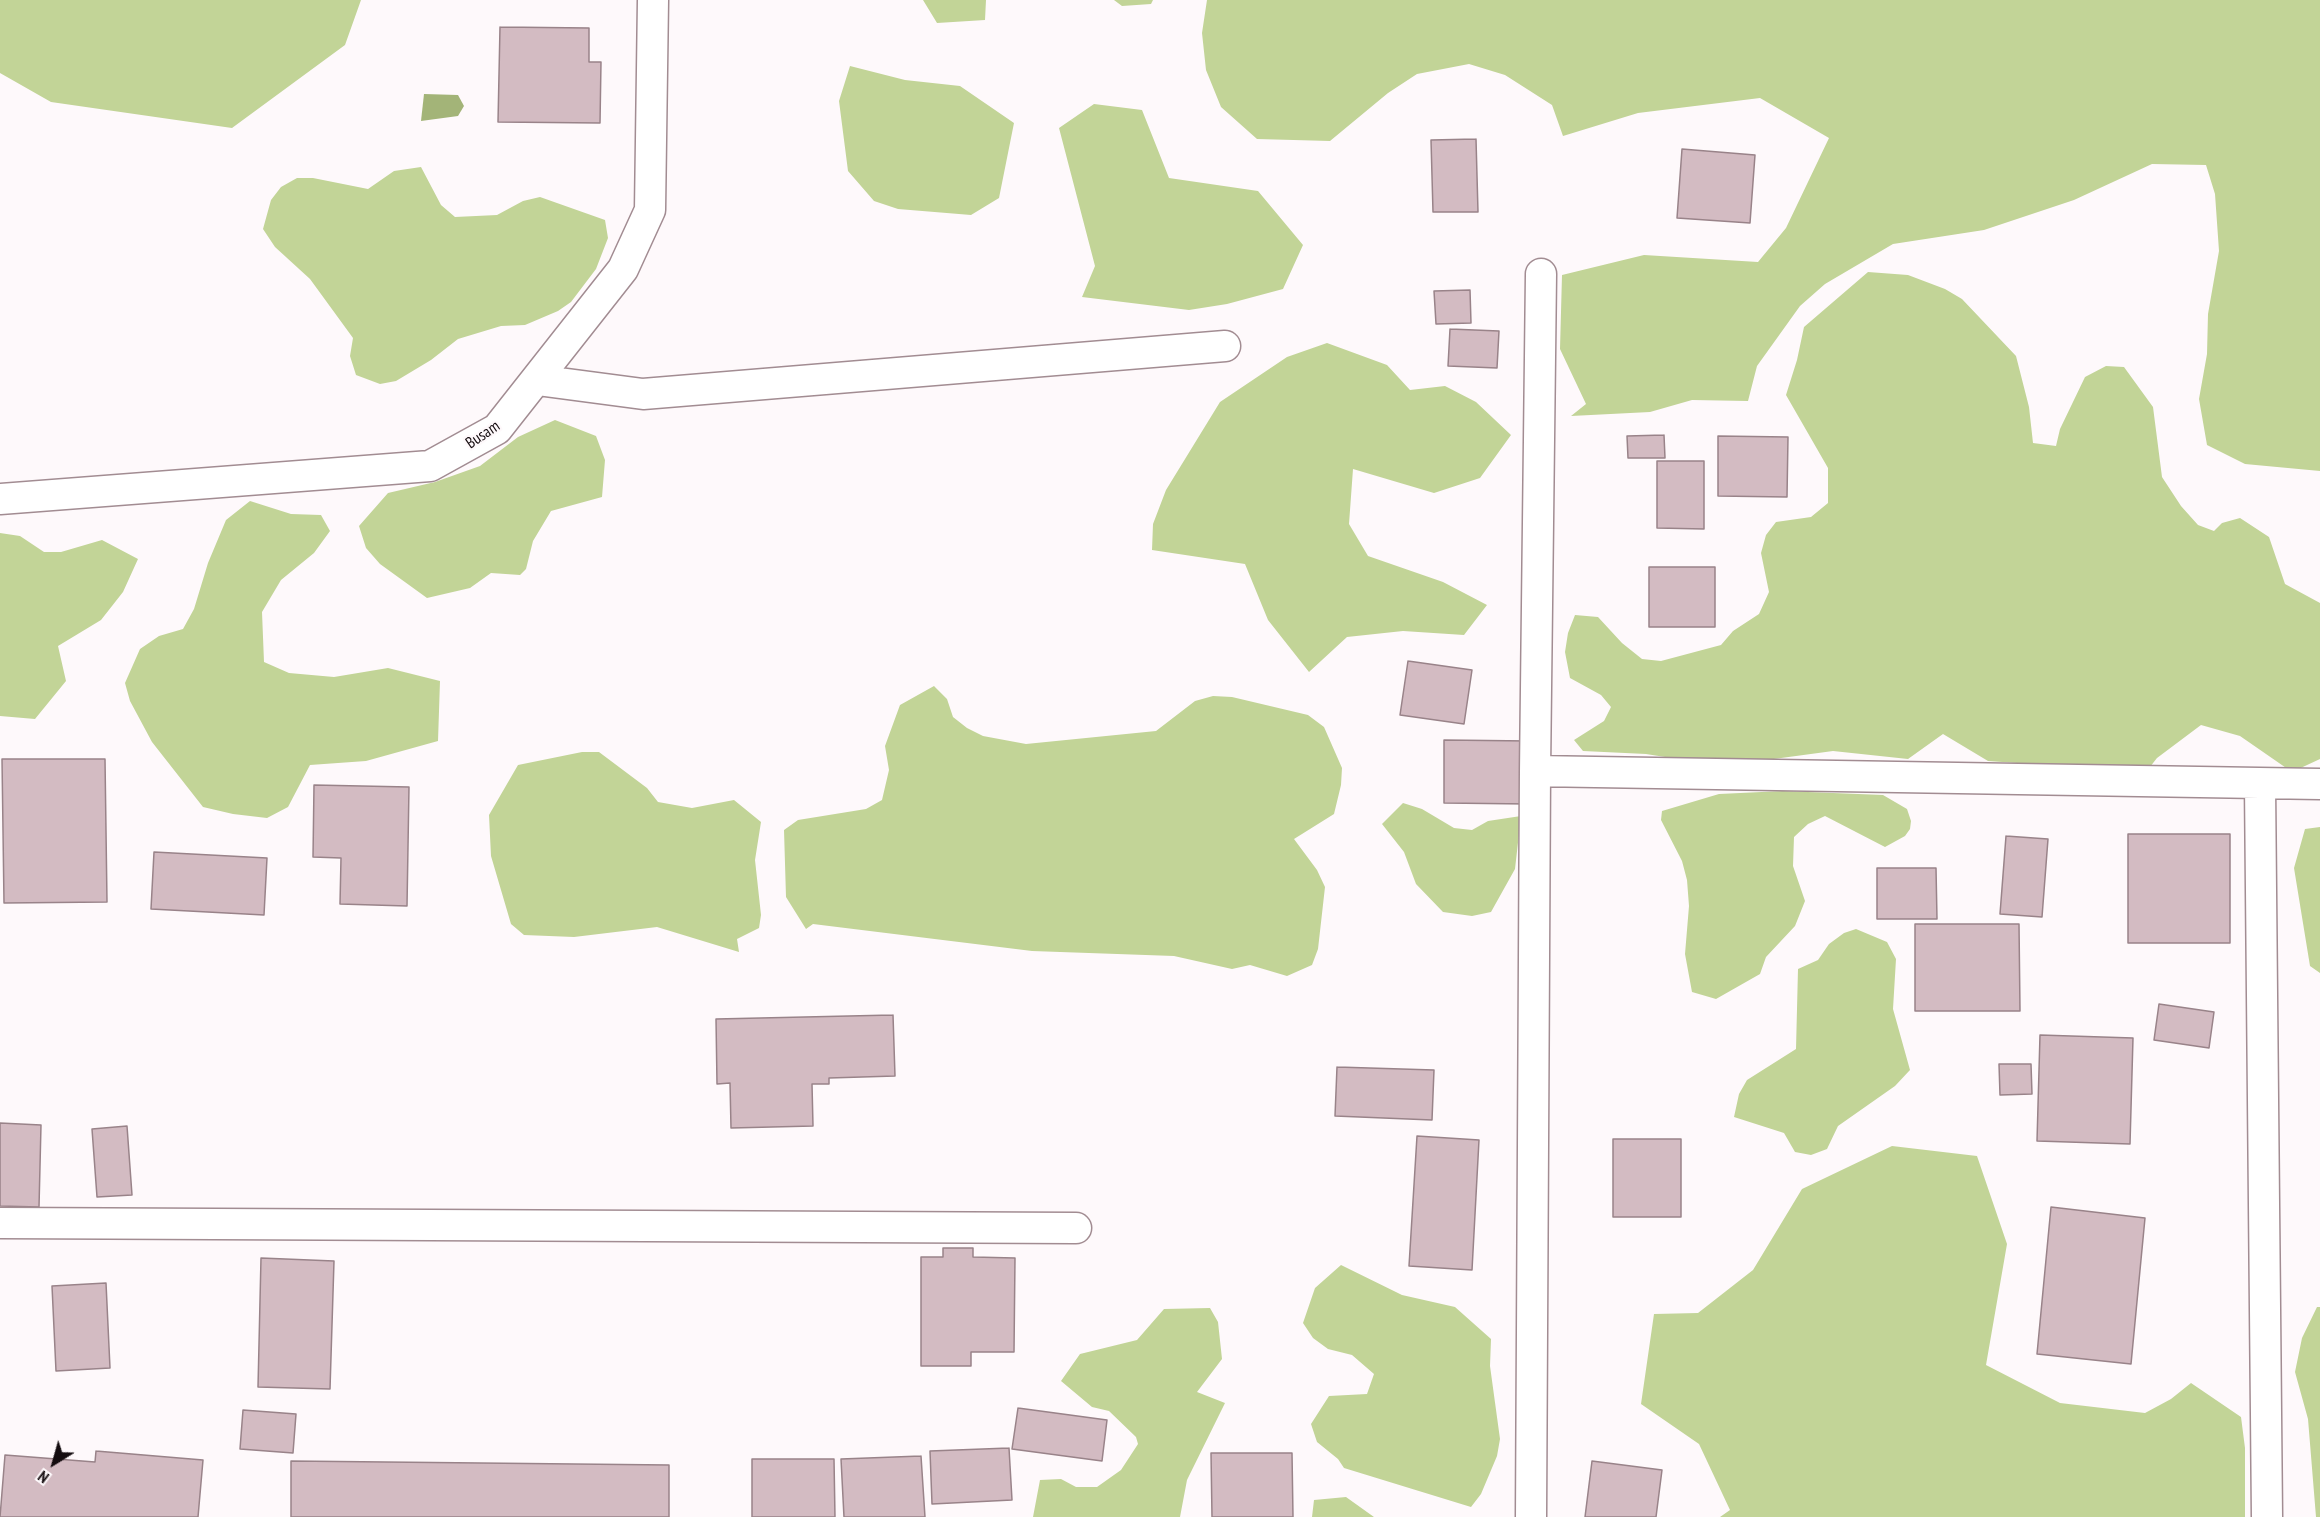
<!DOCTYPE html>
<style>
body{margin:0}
#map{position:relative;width:2320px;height:1517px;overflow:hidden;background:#fef9fb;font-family:"PT Sans Narrow",sans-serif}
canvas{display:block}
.north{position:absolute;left:24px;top:1433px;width:60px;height:60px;-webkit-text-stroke:4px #fef9fb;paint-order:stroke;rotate:217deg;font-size:16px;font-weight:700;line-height:24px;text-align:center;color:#140c0f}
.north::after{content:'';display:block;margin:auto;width:21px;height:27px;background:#140c0f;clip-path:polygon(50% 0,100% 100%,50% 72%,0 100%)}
</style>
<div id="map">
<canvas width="2320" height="1517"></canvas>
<div class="north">N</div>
</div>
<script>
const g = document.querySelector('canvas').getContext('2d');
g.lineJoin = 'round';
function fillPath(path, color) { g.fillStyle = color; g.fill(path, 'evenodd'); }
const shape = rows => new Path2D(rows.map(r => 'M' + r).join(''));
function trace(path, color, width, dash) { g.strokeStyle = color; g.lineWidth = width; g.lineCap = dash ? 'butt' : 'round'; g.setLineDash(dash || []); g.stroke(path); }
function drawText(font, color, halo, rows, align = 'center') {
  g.font = font + ' "PT Sans Narrow",sans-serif'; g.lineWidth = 4.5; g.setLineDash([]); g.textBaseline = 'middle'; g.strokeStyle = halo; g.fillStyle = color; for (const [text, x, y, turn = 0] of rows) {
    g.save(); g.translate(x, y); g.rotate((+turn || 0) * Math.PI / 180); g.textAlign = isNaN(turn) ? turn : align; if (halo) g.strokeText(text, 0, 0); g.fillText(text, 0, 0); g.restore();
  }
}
fillPath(shape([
 [0,0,361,0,345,45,232,128,51,102,0,73],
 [923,0,986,0,985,20,937,23],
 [1114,0,1153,0,1151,4,1122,6],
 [1207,0,2320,0,2320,471,2245,464,2207,445,2199,399,2207,354,2208,314,2219,251,2215,194,2206,165,2152,164,2074,200,1984,230,1893,244,1825,284,1800,306,1757,366,1748,401,1692,400,1650,412,1571,416,1586,404,1560,349,1562,275,1644,255,1758,262,1786,228,1829,138,1760,98,1638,113,1563,136,1552,105,1505,75,1469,64,1417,74,1388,93,1330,141,1257,139,1221,107,1206,70,1202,33],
 [850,66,905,80,960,86,1014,123,999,198,971,215,898,209,874,201,848,171,839,101],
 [1094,104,1142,110,1169,178,1258,191,1303,245,1283,289,1227,304,1189,310,1082,297,1095,266,1059,128],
 [421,167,441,205,455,217,497,215,523,201,540,197,605,220,608,238,596,269,571,302,558,311,525,325,501,326,458,339,431,360,396,381,380,384,356,375,350,356,353,338,310,279,275,247,263,229,271,200,281,187,297,178,313,178,368,189,394,171],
 [1868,272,1908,275,1945,289,1962,299,2016,356,2029,407,2033,443,2056,446,2060,429,2085,377,2106,366,2124,367,2153,407,2162,477,2181,506,2198,525,2214,531,2222,523,2240,518,2269,537,2285,584,2320,603,2320,759,2292,772,2240,736,2201,725,2157,758,2146,772,1988,761,1943,734,1908,759,1833,751,1759,761,1684,760,1646,754,1583,751,1574,740,1604,721,1611,707,1601,695,1570,678,1565,652,1568,633,1575,615,1598,617,1622,643,1642,659,1661,661,1721,645,1733,631,1759,614,1769,592,1761,553,1766,535,1776,522,1811,517,1828,503,1828,468,1786,395,1797,360,1804,327],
 [1327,343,1387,365,1410,390,1445,386,1476,402,1511,435,1480,478,1434,493,1353,469,1349,524,1368,556,1443,582,1487,605,1464,635,1403,631,1347,637,1309,672,1268,620,1245,564,1152,550,1153,524,1166,490,1220,402,1287,357],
 [555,420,596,436,605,460,602,497,551,511,533,541,526,569,520,575,491,573,470,588,427,598,380,564,366,548,359,526,388,493,435,482,480,466,518,437],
 [250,501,291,514,321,515,330,531,314,553,281,580,262,612,264,662,289,673,334,677,388,668,440,681,438,741,366,761,310,765,288,807,267,818,233,814,203,807,152,742,130,701,125,683,140,649,159,636,183,629,194,609,208,563,226,520],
 [0,533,20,536,44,552,61,552,102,540,138,559,123,592,101,620,58,646,66,681,35,719,0,716],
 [934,686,947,699,953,717,967,728,983,736,1026,744,1156,731,1195,701,1213,696,1232,697,1308,715,1324,727,1342,768,1341,785,1334,814,1294,839,1317,870,1325,887,1318,949,1312,965,1287,976,1250,965,1232,969,1174,956,1032,951,813,924,806,929,786,897,784,830,798,820,866,809,882,800,889,770,885,746,900,705],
 [582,752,599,752,647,788,658,802,692,808,734,800,761,822,755,860,761,915,759,928,737,939,739,952,657,927,574,937,524,935,511,924,491,856,489,815,518,765],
 [1783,791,1883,795,1907,809,1911,821,1910,829,1905,836,1885,847,1825,816,1808,824,1794,837,1793,866,1805,901,1795,926,1766,957,1760,974,1716,999,1692,992,1685,954,1689,906,1687,880,1682,861,1661,820,1662,811,1719,794],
 [1403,803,1422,809,1454,828,1472,830,1488,821,1521,816,1515,869,1491,912,1472,916,1443,912,1416,884,1404,852,1382,824],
 [2320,827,2320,973,2310,966,2294,868,2305,829],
 [1856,929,1887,942,1896,959,1893,1009,1910,1070,1895,1086,1838,1126,1827,1149,1811,1155,1795,1152,1784,1133,1734,1117,1739,1094,1747,1080,1796,1049,1798,969,1818,960,1829,944,1844,933],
 [1892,1146,1977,1156,2007,1244,1986,1365,2060,1403,2145,1413,2171,1399,2191,1383,2241,1417,2245,1448,2245,1517,1720,1517,1730,1510,1699,1444,1641,1404,1654,1314,1698,1313,1753,1270,1802,1189],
 [1341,1265,1402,1295,1455,1307,1491,1339,1490,1366,1500,1439,1497,1456,1481,1494,1471,1507,1344,1468,1338,1459,1317,1442,1311,1424,1329,1396,1367,1394,1374,1374,1352,1355,1328,1349,1313,1338,1303,1323,1315,1288],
 [2317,1307,2320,1307,2320,1517,2316,1517,2308,1419,2295,1372,2302,1338],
 [1210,1308,1218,1322,1222,1359,1197,1392,1225,1403,1187,1480,1180,1517,1033,1517,1040,1480,1061,1479,1076,1487,1097,1487,1121,1470,1138,1444,1136,1437,1109,1411,1092,1407,1061,1381,1080,1354,1137,1340,1164,1309],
 [1346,1497,1374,1517,1312,1517,1314,1500]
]), '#c2d497');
fillPath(shape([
 [424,94,458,95,464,106,458,116,421,121]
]), '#a3b478');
const building = shape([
 [500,27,589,28,589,62,601,62,600,123,498,122,500,27],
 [1476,139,1478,212,1433,212,1431,140,1476,139],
 [1682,149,1755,155,1750,223,1677,218,1682,149],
 [1470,290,1471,323,1436,324,1434,291,1470,290],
 [1450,329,1499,331,1497,368,1448,366,1450,329],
 [1664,435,1665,458,1628,458,1627,436,1664,435],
 [1718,436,1788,437,1787,497,1718,496,1718,436],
 [1657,461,1704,461,1704,529,1657,528,1657,461],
 [1649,567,1715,567,1715,627,1649,627,1649,567],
 [1408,661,1472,670,1464,724,1400,715,1408,661],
 [1444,740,1529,741,1528,804,1444,803,1444,740],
 [2,759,105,759,107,902,4,903,2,759],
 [314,785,409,787,407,906,340,904,341,858,313,857,314,785],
 [2128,834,2230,834,2230,943,2128,943,2128,834],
 [2006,836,2048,839,2042,917,2000,914,2006,836],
 [154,852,267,858,264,915,151,909,154,852],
 [1877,868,1936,868,1937,919,1877,919,1877,868],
 [1915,924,2019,924,2020,1011,1915,1011,1915,924],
 [2159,1004,2214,1012,2209,1048,2154,1040,2159,1004],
 [893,1015,895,1076,829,1078,829,1084,812,1084,813,1126,731,1128,730,1083,717,1084,716,1019,893,1015],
 [2040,1035,2133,1038,2130,1144,2037,1141,2040,1035],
 [1999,1064,2031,1064,2032,1094,2000,1095,1999,1064],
 [1337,1067,1434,1070,1432,1120,1335,1116,1337,1067],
 [0,1123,41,1125,39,1207,0,1206,0,1123],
 [127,1126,132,1195,97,1197,92,1129,127,1126],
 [1417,1136,1479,1140,1472,1270,1409,1266,1417,1136],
 [1613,1139,1681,1139,1681,1217,1613,1217,1613,1139],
 [2051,1207,2145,1218,2131,1364,2037,1354,2051,1207],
 [943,1248,973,1248,973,1257,1015,1258,1014,1352,971,1352,971,1366,921,1366,921,1257,943,1257,943,1248],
 [261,1258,334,1261,330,1389,258,1387,261,1258],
 [106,1283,110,1368,56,1371,52,1286,106,1283],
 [1018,1408,1107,1420,1102,1461,1012,1449,1018,1408],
 [243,1410,296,1414,293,1453,240,1449,243,1410],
 [1009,1448,1012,1500,932,1504,930,1451,1009,1448],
 [96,1451,203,1460,198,1517,0,1517,5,1455,95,1462,96,1451],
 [1211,1453,1292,1453,1293,1517,1212,1517,1211,1453],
 [921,1456,925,1517,844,1517,841,1459,921,1456],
 [752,1459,834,1459,835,1517,752,1517,752,1459],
 [291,1461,669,1465,669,1517,291,1517,291,1461],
 [1592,1461,1662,1470,1656,1517,1585,1517,1592,1461]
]);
fillPath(building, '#d3bbc2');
trace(building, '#998389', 1.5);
const street = shape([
 [537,380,643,394,1225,346],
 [0,499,430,466,497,429,623,269,650,210,653,0],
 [1535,771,2320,784],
 [2260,785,2267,1517],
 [0,1223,1076,1228],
 [1531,1517,1535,771,1541,274]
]);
trace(street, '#a28c92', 33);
trace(street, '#fff', 30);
drawText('16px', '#140c0f', '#fef9fb', [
 ["Busam",483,435,-34]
]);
</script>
